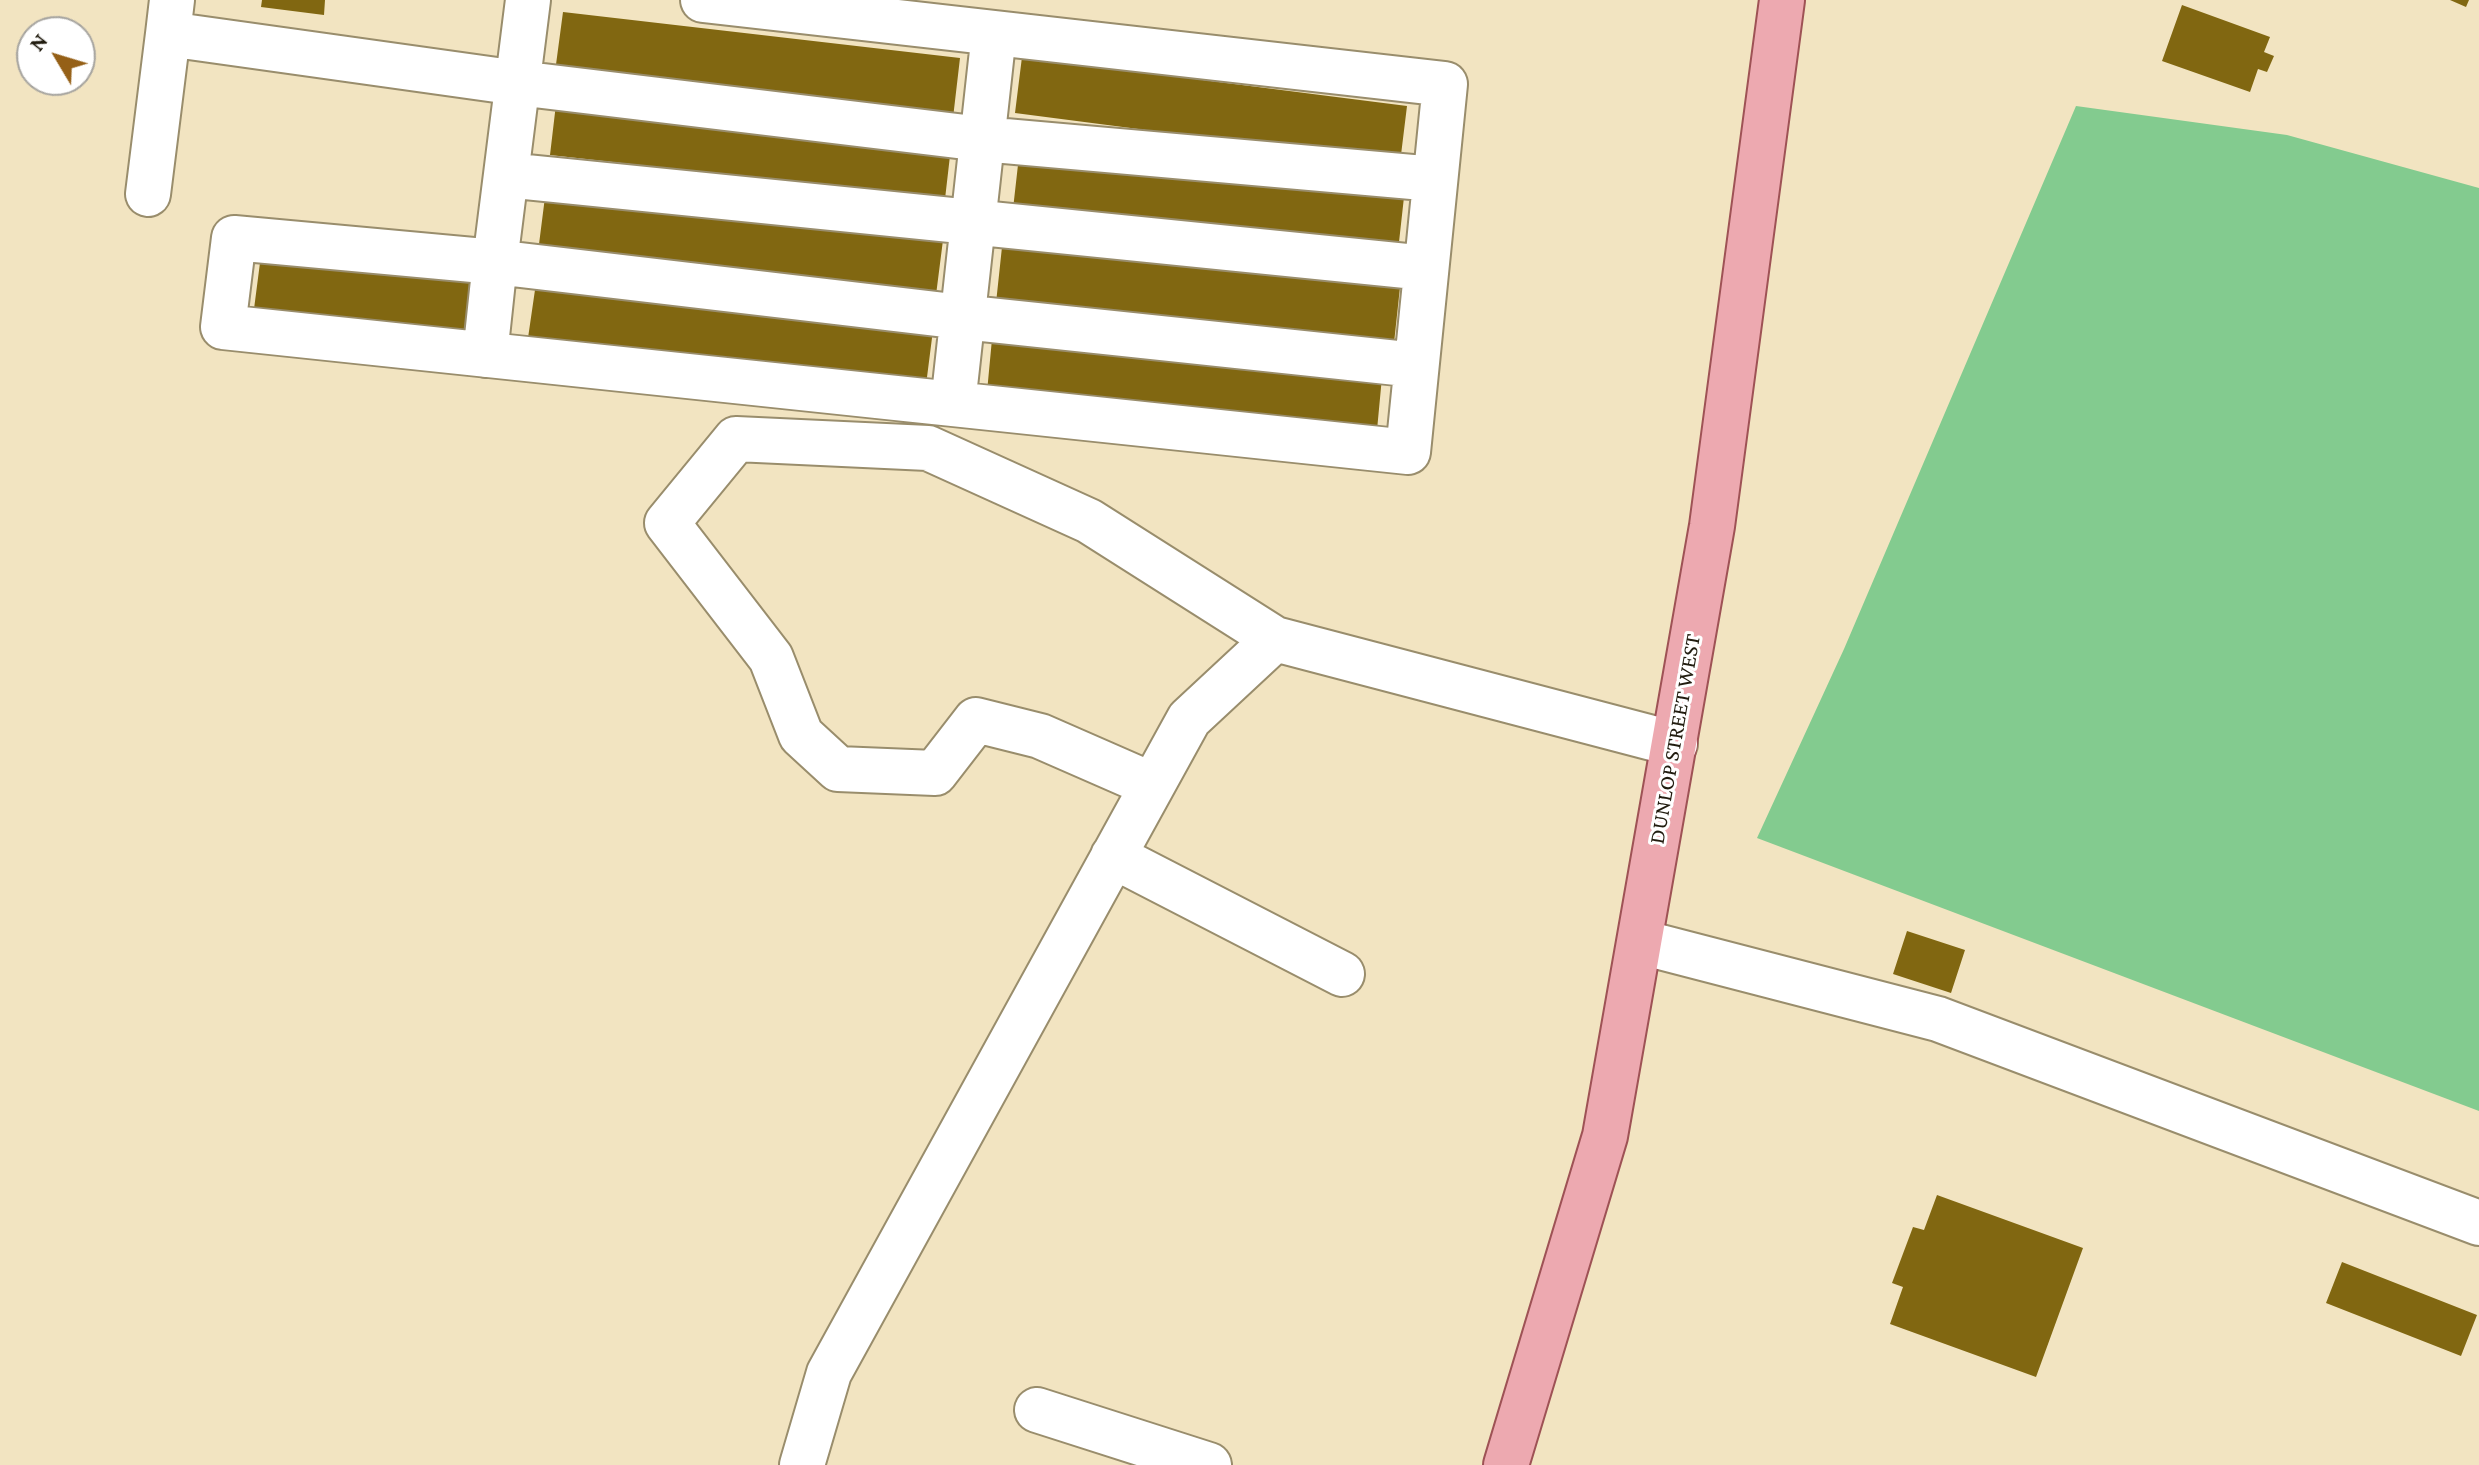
<!DOCTYPE html>
<style>
body{margin:0}
#map{position:relative;width:2479px;height:1465px;overflow:hidden;background:#f2e4c1;font-family:"Crimson Pro",serif}
canvas{display:block}
.north{position:absolute;left:16px;top:16px;width:80px;height:80px;box-sizing:border-box;background:#fff;border:2px solid #a6a49f;border-radius:50%;rotate:308deg;font-size:22px;font-weight:700;line-height:32px;text-align:center;color:#211c0f}
.north::after{content:'';display:block;margin:auto;width:28px;height:36px;background:#956017;clip-path:polygon(50% 0,100% 100%,50% 72%,0 100%)}
</style>
<div id="map">
<canvas width="2479" height="1465"></canvas>
<div class="north">N</div>
</div>
<script>
const g = document.querySelector('canvas').getContext('2d');
g.lineJoin = 'round';
function fillPath(path, color) { g.fillStyle = color; g.fill(path, 'evenodd'); }
const shape = rows => new Path2D(rows.map(r => 'M' + r).join(''));
function trace(path, color, width, dash) { g.strokeStyle = color; g.lineWidth = width; g.lineCap = dash ? 'butt' : 'round'; g.setLineDash(dash || []); g.stroke(path); }
function drawText(font, color, halo, rows, align = 'center') {
  g.font = font + ' "Crimson Pro",serif'; g.lineWidth = 6; g.setLineDash([]); g.textBaseline = 'middle'; g.strokeStyle = halo; g.fillStyle = color; for (const [text, x, y, turn = 0] of rows) {
    g.save(); g.translate(x, y); g.rotate((+turn || 0) * Math.PI / 180); g.textAlign = isNaN(turn) ? turn : align; if (halo) g.strokeText(text, 0, 0); g.fillText(text, 0, 0); g.restore();
  }
}
fillPath(shape([
 [2076,106,2287,135,2479,188,2479,1111,1757,838,1844,649]
]), '#83cb8f');
fillPath(shape([
 [262,0,325,0,324,15,261,7],
 [2450,0,2469,0,2466,7],
 [2182,5,2270,37,2264,52,2274,56,2267,72,2258,69,2250,92,2162,61],
 [563,12,960,58,953,118,555,72],
 [1022,57,1407,106,1400,163,1015,113],
 [556,104,951,147,945,199,550,155],
 [1019,156,1404,197,1398,251,1013,209],
 [545,197,943,240,936,295,538,252],
 [1002,247,1400,287,1394,343,996,303],
 [261,255,472,280,465,334,254,309],
 [536,283,933,330,926,385,528,338],
 [992,339,1382,377,1377,430,987,392],
 [1907,931,1965,950,1951,993,1893,974],
 [1937,1195,2083,1248,2036,1377,1890,1324,1903,1287,1892,1283,1913,1227,1924,1230],
 [2342,1262,2477,1315,2461,1356,2326,1303]
]), '#816711');
const minor = shape([
 [172,0,168,34,518,83,982,139,1435,179],
 [528,0,495,262,234,238,223,327,1408,452,1445,84,703,0],
 [506,175,1426,268],
 [148,194,168,34],
 [485,355,495,262,962,317,1416,365],
 [953,404,994,33],
 [1152,785,1040,736,976,720,935,773,838,769,801,735,771,658,667,523,736,439,928,448,1089,521,1275,639,1675,744],
 [1113,856,1342,974],
 [1641,942,1938,1019,2479,1223],
 [1037,1410,1209,1465],
 [802,1465,829,1373,1189,719,1275,639]
]);
const major = shape([
 [1506,1465,1605,1136,1712,526,1782,0]
]);
trace(minor, '#998d6c', 48);
trace(major, '#9e5255', 48);
trace(minor, '#fff', 44);
trace(major, '#eda9b0', 44);
drawText('22px', '#211c0f', '#fff', [
 ["DUNLOP STREET WEST",1675,739,-80]
]);
</script>
